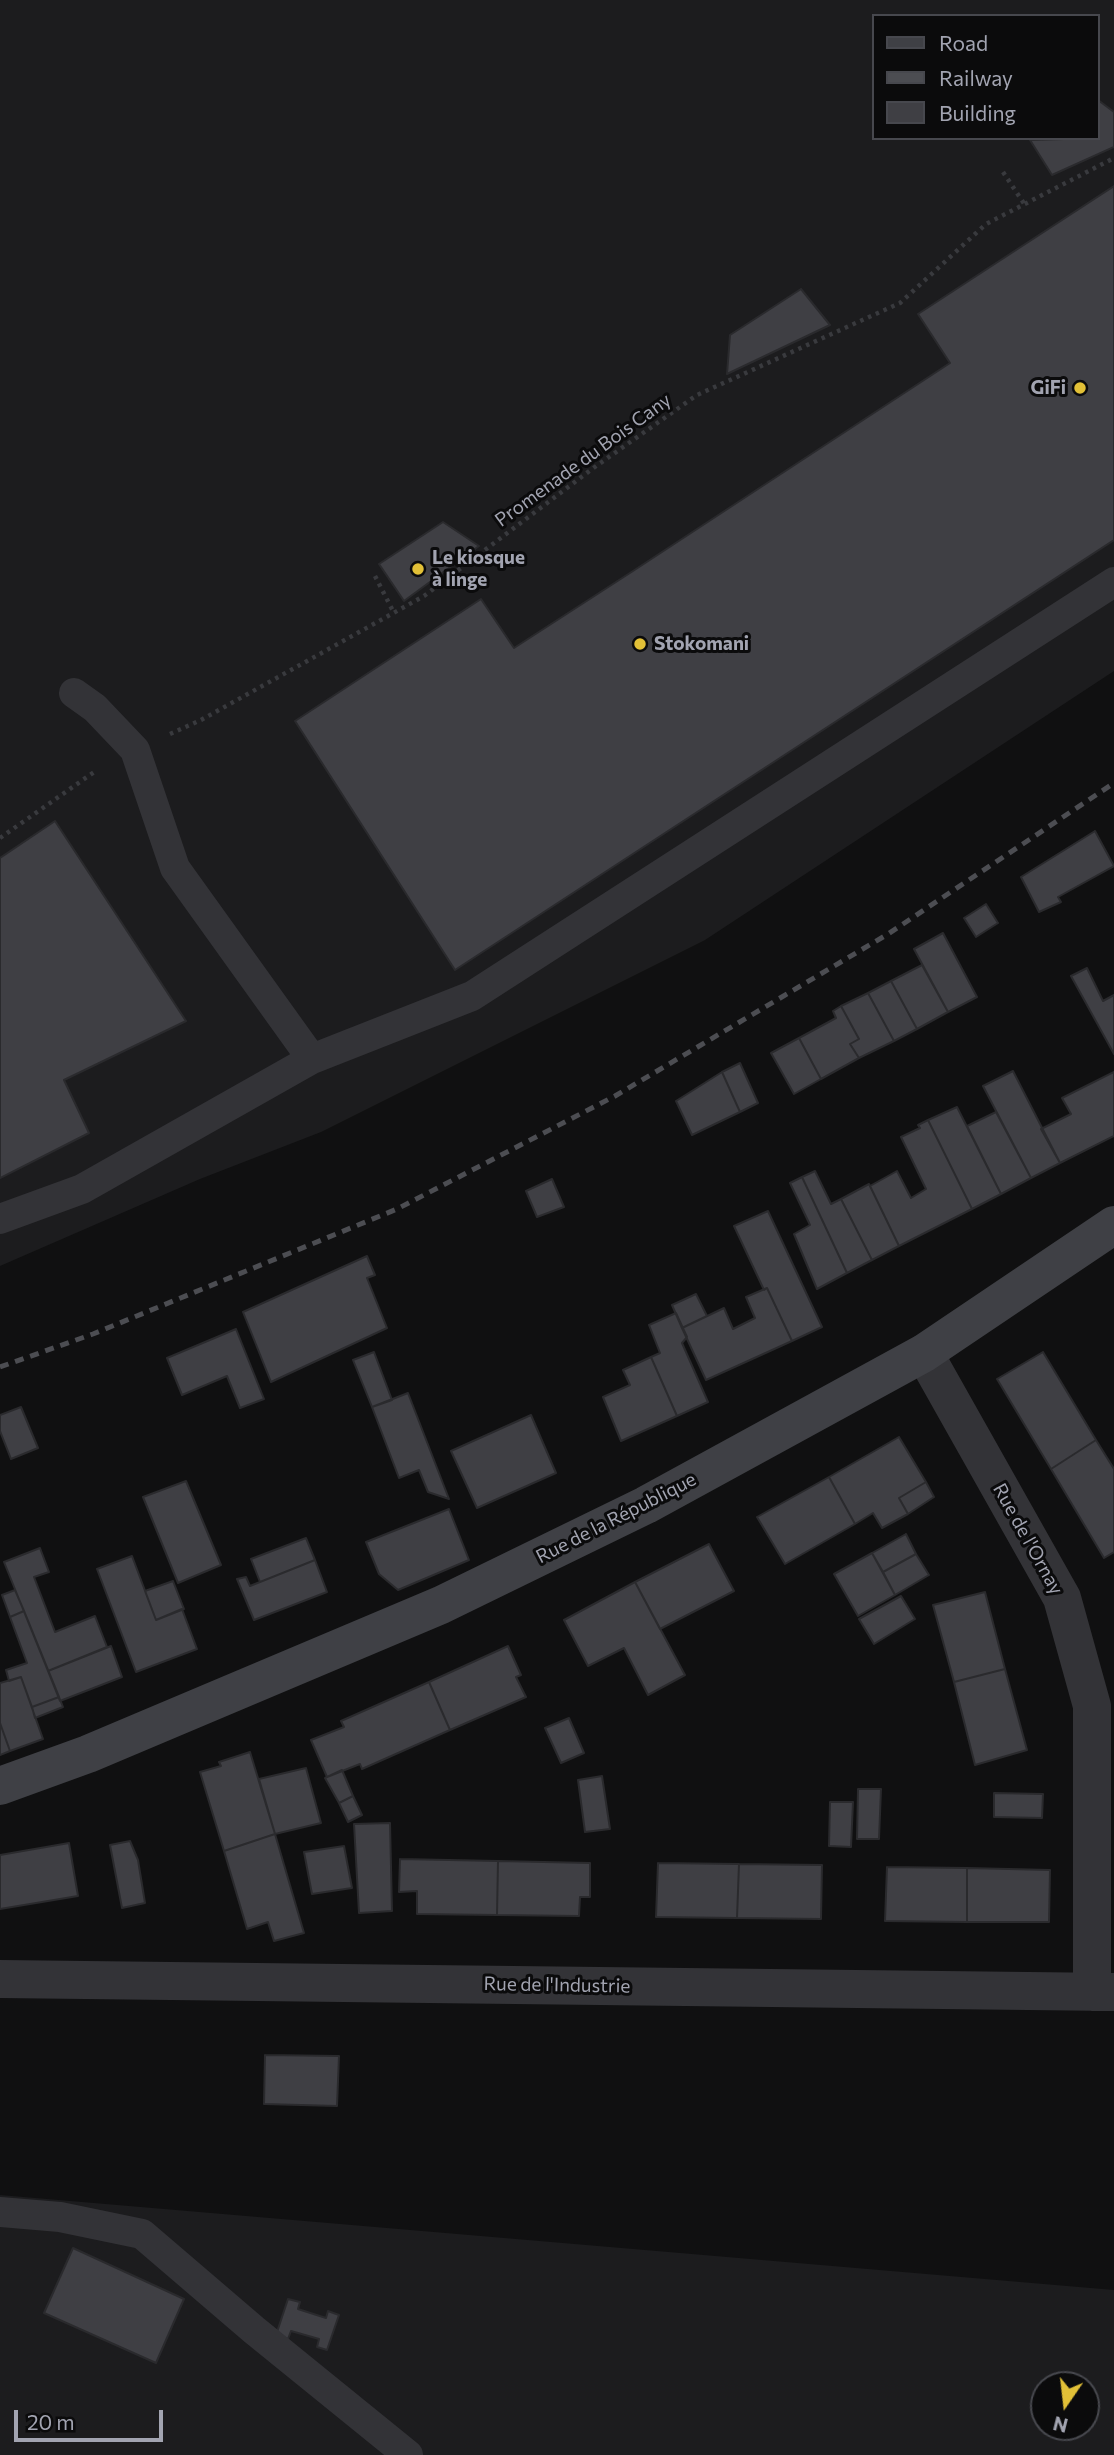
<!DOCTYPE html>
<meta charset="utf-8">
<style>
body{margin:0}
#map{position:relative;width:1114px;height:2455px;overflow:hidden;background:#101011;font-family:Commissioner,sans-serif}
canvas{display:block}
.legend{position:absolute;left:872px;top:14px;width:228px;height:126px;box-sizing:border-box;background:#0b0b0c;border:2px solid #47484e;margin:0;padding:9px 12px;list-style:none;font-size:21px;color:#a2a4b1}
.legend li{display:flex;align-items:center;gap:14px;height:35px}
.legend b{width:35px;border:2px solid #47484e}
.north{position:absolute;left:1030px;top:2371px;width:70px;height:70px;box-sizing:border-box;background:#0b0b0c;border:2px solid #47484e;border-radius:50%;rotate:194deg;font-size:19px;font-weight:700;line-height:28px;text-align:center;color:#a2a4b1}
.north::after{content:'';display:block;margin:auto;width:24px;height:32px;background:#e2c037;clip-path:polygon(50% 0,100% 100%,50% 72%,0 100%)}
.scale{position:absolute;left:14px;top:2410px;width:149px;height:32px;box-sizing:border-box;border:4px solid #a2a4b1;border-top:0;padding-left:9px;font-size:21px;line-height:24px;white-space:nowrap;color:#a2a4b1;-webkit-text-stroke:5px #0b0b0c;paint-order:stroke}
</style>
<div id="map">
<canvas width="1114" height="2455"></canvas>
<ul class="legend">
<li><b style="height:9px;background:#3f4045"></b>Road</li>
<li><b style="height:9px;background:#4c4d52"></b>Railway</li>
<li><b style="height:19px;background:#3f3f44"></b>Building</li>
</ul>
<div class="north">N</div>
<div class="scale">20 m</div>
</div>
<script>
const g = document.querySelector('canvas').getContext('2d');
g.lineJoin = 'round';
function fillPath(path, color) { g.fillStyle = color; g.fill(path, 'evenodd'); }
const shape = rows => new Path2D(rows.map(r => 'M' + r).join(''));
function trace(path, color, width, dash) { g.strokeStyle = color; g.lineWidth = width; g.lineCap = dash ? 'butt' : 'round'; g.setLineDash(dash || []); g.stroke(path); }
function drawText(font, color, halo, rows, align = 'center') {
  g.font = font + ' Commissioner,sans-serif'; g.lineWidth = 6; g.setLineDash([]); g.textBaseline = 'middle'; g.strokeStyle = halo; g.fillStyle = color; for (const [text, x, y, turn = 0] of rows) {
    g.save(); g.translate(x, y); g.rotate((+turn || 0) * Math.PI / 180); g.textAlign = isNaN(turn) ? turn : align; if (halo) g.strokeText(text, 0, 0); g.fillText(text, 0, 0); g.restore();
  }
}
fillPath(shape([
 [0,0,1114,0,1114,671,705,940,321,1132,200,1179,0,1266],
 [874,16,1098,16,1098,138,874,138],
 [0,2195,1114,2290,1114,2455,0,2455],
 [1044,2385,1086,2385,1086,2427,1044,2427]
]), '#1c1c1e');
const building = shape([
 [1098,100,1114,112,1114,147,1052,175,1030,140,1098,138,1098,100],
 [1114,186,1114,540,455,970,295,721,481,599,514,648,633,571,950,363,918,314,1114,186],
 [801,289,830,325,727,374,730,335,801,289],
 [443,522,479,546,404,601,379,564,443,522],
 [55,821,186,1021,64,1080,89,1133,0,1178,0,858,55,821],
 [1095,831,1114,866,1058,897,1061,902,1039,912,1021,877,1095,831],
 [986,904,998,923,976,937,964,918,986,904],
 [943,933,977,997,948,1012,914,949,943,933],
 [922,965,948,1012,917,1029,891,981,922,965],
 [1087,968,1103,1001,1114,995,1114,1054,1071,976,1087,968],
 [891,981,917,1029,894,1041,868,993,891,981],
 [868,993,894,1041,859,1058,850,1044,859,1039,841,1006,868,993],
 [841,1006,859,1039,850,1044,859,1058,821,1079,799,1038,836,1018,833,1011,841,1006],
 [799,1038,821,1079,794,1094,771,1053,799,1038],
 [740,1063,758,1103,740,1112,722,1072,740,1063],
 [1013,1071,1060,1163,1031,1178,983,1086,1013,1071],
 [722,1072,740,1112,692,1135,676,1101,722,1072],
 [1114,1072,1114,1136,1060,1163,1041,1129,1071,1114,1062,1098,1114,1072],
 [957,1107,1001,1194,972,1209,928,1120,957,1107],
 [996,1112,1031,1178,1001,1194,967,1126,996,1112],
 [928,1120,972,1209,899,1246,870,1186,897,1171,911,1198,926,1189,901,1137,920,1128,918,1125,928,1120],
 [815,1171,831,1204,841,1199,872,1260,847,1273,802,1177,815,1171],
 [802,1177,847,1273,817,1289,794,1234,810,1225,790,1183,802,1177],
 [552,1179,564,1207,537,1217,526,1191,552,1179],
 [869,1184,899,1246,872,1260,841,1199,869,1184],
 [768,1211,822,1327,792,1341,767,1288,764,1290,734,1226,768,1211],
 [367,1256,375,1275,367,1278,387,1328,271,1382,243,1312,367,1256],
 [767,1288,792,1341,706,1380,682,1328,724,1308,733,1329,755,1318,746,1297,767,1288],
 [696,1294,707,1316,682,1328,672,1305,696,1294],
 [676,1313,687,1337,682,1343,708,1402,677,1416,651,1357,660,1353,649,1325,676,1313],
 [236,1329,264,1399,240,1408,227,1376,182,1395,167,1358,236,1329],
 [374,1352,392,1400,372,1407,353,1360,374,1352],
 [1043,1352,1096,1440,1051,1469,997,1379,1043,1352],
 [651,1357,677,1416,621,1441,603,1397,630,1385,623,1370,651,1357],
 [408,1393,449,1499,428,1492,419,1470,399,1478,372,1407,408,1393],
 [21,1407,38,1448,11,1459,0,1431,0,1415,21,1407],
 [531,1415,556,1473,477,1508,451,1451,531,1415],
 [899,1437,926,1482,899,1498,908,1514,882,1528,873,1513,855,1524,829,1477,899,1437],
 [1096,1440,1114,1469,1114,1552,1104,1558,1051,1469,1096,1440],
 [829,1477,855,1524,785,1564,757,1517,829,1477],
 [186,1481,221,1565,178,1583,143,1497,186,1481],
 [926,1482,934,1497,908,1514,899,1498,926,1482],
 [449,1509,469,1560,398,1590,379,1574,366,1542,449,1509],
 [906,1534,916,1554,883,1572,872,1553,906,1534],
 [306,1538,315,1560,260,1582,251,1559,306,1538],
 [709,1544,734,1591,660,1629,635,1582,709,1544],
 [40,1548,49,1572,34,1577,55,1632,95,1616,107,1647,48,1671,4,1562,40,1548],
 [872,1553,895,1595,858,1616,834,1574,872,1553],
 [916,1554,929,1575,895,1595,883,1572,916,1554],
 [132,1556,156,1620,182,1609,197,1649,136,1672,97,1569,132,1556],
 [315,1560,327,1592,254,1620,237,1579,246,1577,250,1586,315,1560],
 [173,1581,184,1609,156,1620,145,1591,173,1581],
 [635,1582,685,1675,648,1695,624,1648,588,1666,564,1620,635,1582],
 [15,1590,24,1611,10,1617,2,1595,15,1590],
 [985,1592,1005,1669,954,1682,933,1605,985,1592],
 [901,1596,915,1619,874,1644,859,1619,901,1596],
 [24,1611,59,1697,32,1707,21,1677,9,1681,6,1670,27,1663,10,1617,24,1611],
 [111,1646,122,1677,60,1701,48,1671,111,1646],
 [508,1646,521,1675,516,1677,526,1697,450,1730,429,1682,508,1646],
 [1005,1669,1027,1750,975,1765,954,1682,1005,1669],
 [21,1677,43,1739,10,1751,0,1723,0,1683,21,1677],
 [429,1682,450,1730,362,1769,360,1764,327,1777,311,1740,344,1727,341,1721,429,1682],
 [59,1697,63,1707,35,1718,32,1707,59,1697],
 [569,1718,584,1753,561,1763,545,1728,569,1718],
 [0,1723,10,1751,0,1755,0,1723],
 [250,1752,275,1834,224,1851,200,1772,221,1766,219,1762,250,1752],
 [306,1768,321,1823,275,1834,259,1779,306,1768],
 [342,1770,353,1796,339,1803,325,1778,342,1770],
 [602,1776,610,1829,585,1832,578,1780,602,1776],
 [858,1789,881,1789,879,1839,857,1839,858,1789],
 [994,1793,1043,1794,1042,1818,994,1817,994,1793],
 [353,1796,362,1815,348,1822,339,1803,353,1796],
 [830,1802,853,1802,851,1847,829,1846,830,1802],
 [390,1823,392,1911,359,1913,354,1824,390,1823],
 [275,1834,304,1933,274,1941,268,1922,247,1929,224,1851,275,1834],
 [130,1841,138,1860,145,1903,122,1908,110,1845,130,1841],
 [69,1843,78,1896,0,1909,0,1855,69,1843],
 [344,1846,352,1888,312,1894,304,1852,344,1846],
 [400,1859,498,1861,497,1915,417,1914,417,1891,399,1892,400,1859],
 [498,1861,590,1863,590,1897,580,1897,579,1916,497,1915,498,1861],
 [658,1863,739,1864,737,1918,656,1917,658,1863],
 [739,1864,822,1865,821,1919,737,1918,739,1864],
 [887,1867,967,1868,967,1922,885,1921,887,1867],
 [967,1868,1050,1870,1049,1922,967,1922,967,1868],
 [265,2055,339,2056,337,2106,264,2104,265,2055],
 [73,2248,184,2299,156,2363,44,2313,73,2248],
 [288,2299,300,2302,298,2309,326,2318,328,2311,339,2315,327,2350,317,2347,319,2339,291,2331,288,2339,276,2335,288,2299]
]);
fillPath(building, '#3f3f44');
trace(building, '#2a2a2d', 2);
trace(shape([
 [1003,172,1025,205],
 [375,576,394,613],
 [170,734,201,720,424,596,592,469,697,395,900,303,986,224,1114,158],
 [0,838,97,770]
]), '#393a3e', 4.5, [3.5, 5]);
trace(shape([
 [74,693,95,708,135,750,175,868,312,1059,472,996,1114,582],
 [0,1219,82,1189,312,1059],
 [0,2212,60,2217,142,2234,254,2330,408,2455]
]), '#333337', 30);
trace(shape([
 [924,1353,1062,1598,1092,1706,1092,1992],
 [0,1979,1114,1992]
]), '#333337', 38);
trace(shape([
 [0,1786,88,1754,441,1605,646,1505,924,1353,1114,1225]
]), '#3f4045', 38);
trace(shape([
 [0,1367,93,1334,397,1209,615,1096,888,934,1114,783]
]), '#4c4d52', 5, [9, 7]);
for (const [x, y, r, color] of [
 [1080,388,7,"#e2c037"],
 [418,569,7,"#e2c037"],
 [640,644,7,"#e2c037"]
]) { const dot = new Path2D(); dot.arc(x, y, r, 0, 2 * Math.PI); g.fillStyle = color; g.fill(dot); trace(dot, '#0b0b0c', 2.5); }
drawText('bold 19px', '#a2a4b1', '#0b0b0c', [
 ["GiFi",1066,388,"right"],
 ["Le kiosque",432,558],
 ["à linge",432,580],
 ["Stokomani",654,644]
], 'left');
drawText('19px', '#a2a4b1', '#0b0b0c', [
 ["Promenade du Bois Cany",583,460,-36],
 ["Rue de la République",616,1518,-27],
 ["Rue de l'Ornay",1028,1539,61],
 ["Rue de l'Industrie",557,1985,1]
]);
</script>
